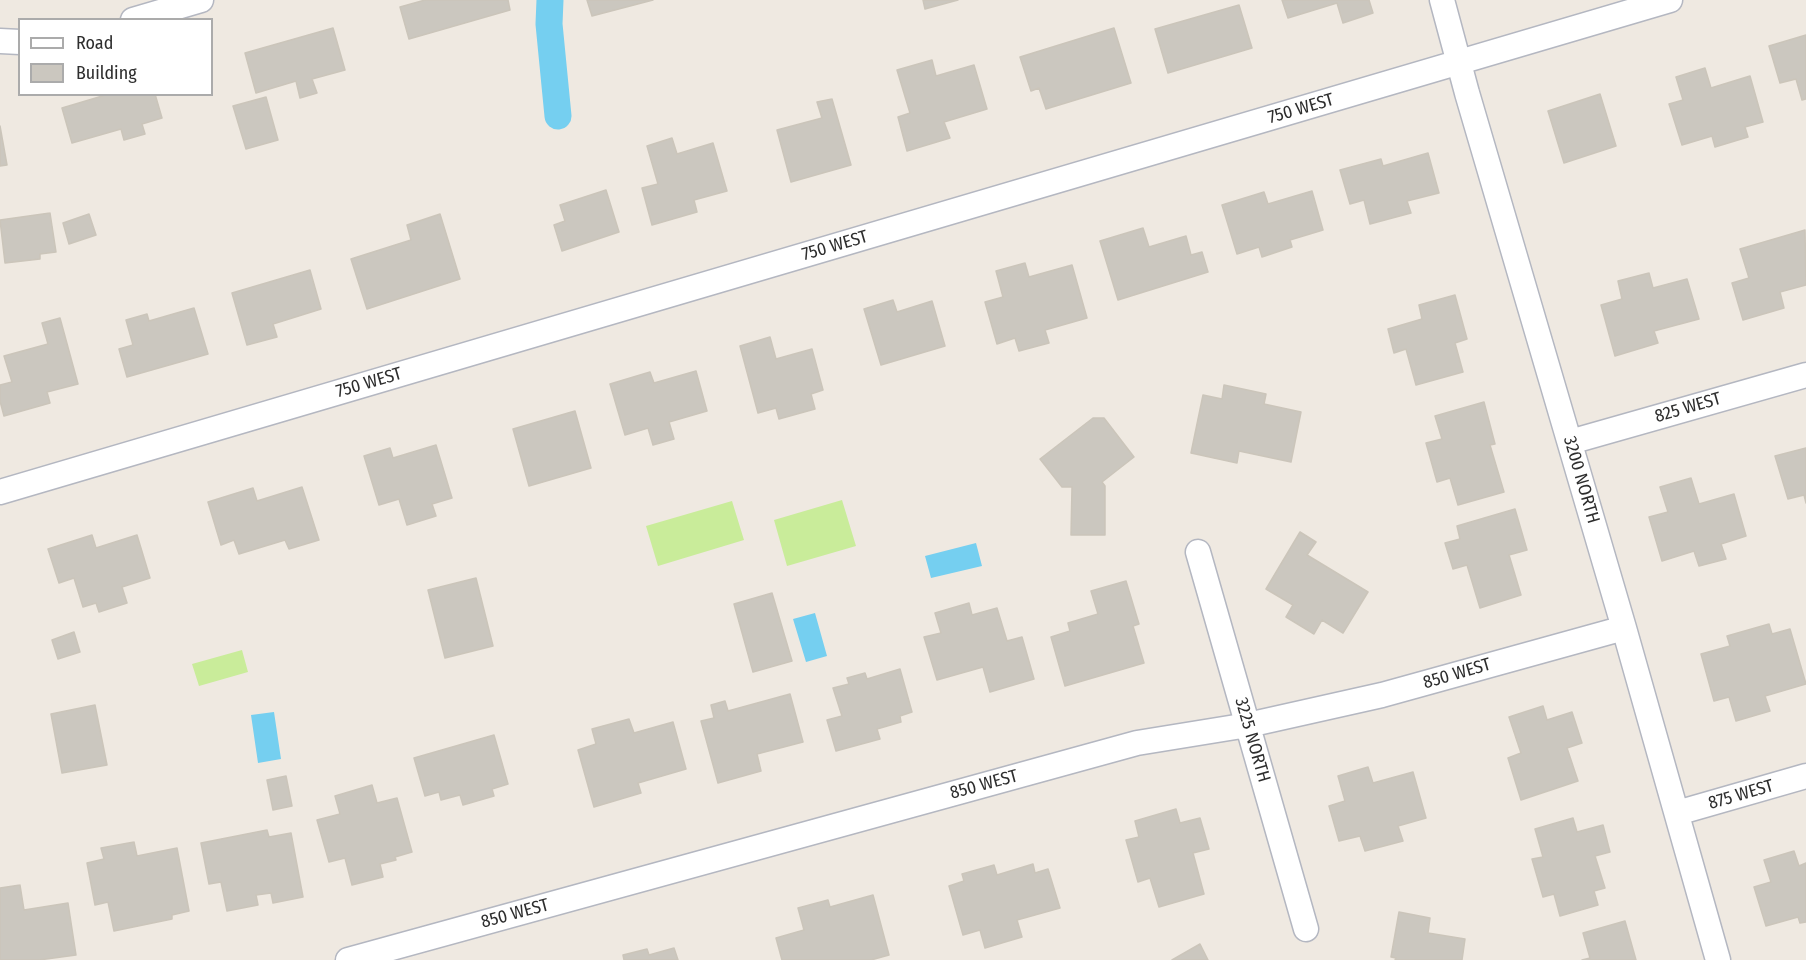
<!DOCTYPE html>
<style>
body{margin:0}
#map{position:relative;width:1806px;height:960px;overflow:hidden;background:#efe9e1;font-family:"Fira Sans Condensed",sans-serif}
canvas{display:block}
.legend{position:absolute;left:18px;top:18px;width:195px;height:78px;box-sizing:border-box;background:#fff;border:2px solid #ababab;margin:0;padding:8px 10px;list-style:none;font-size:18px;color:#2e2e2e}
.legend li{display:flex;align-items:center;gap:12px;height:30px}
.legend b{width:30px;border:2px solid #ababab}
</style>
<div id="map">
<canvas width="1806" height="960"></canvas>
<ul class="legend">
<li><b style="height:8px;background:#fff"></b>Road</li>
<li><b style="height:16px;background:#cbc7bf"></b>Building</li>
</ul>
</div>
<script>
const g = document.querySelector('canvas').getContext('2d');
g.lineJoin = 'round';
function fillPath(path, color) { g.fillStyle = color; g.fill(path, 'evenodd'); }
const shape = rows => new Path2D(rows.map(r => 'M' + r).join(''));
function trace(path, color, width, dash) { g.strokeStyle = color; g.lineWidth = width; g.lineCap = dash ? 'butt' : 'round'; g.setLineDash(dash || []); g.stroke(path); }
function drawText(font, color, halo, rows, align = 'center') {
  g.font = font + ' "Fira Sans Condensed",sans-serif'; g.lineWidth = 4.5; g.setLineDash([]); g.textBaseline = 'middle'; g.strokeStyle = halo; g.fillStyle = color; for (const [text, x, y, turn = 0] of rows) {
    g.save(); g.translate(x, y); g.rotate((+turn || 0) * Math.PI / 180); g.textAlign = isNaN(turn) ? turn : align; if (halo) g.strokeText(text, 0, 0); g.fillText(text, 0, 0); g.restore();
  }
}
fillPath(shape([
 [842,500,856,546,787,566,774,520],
 [732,501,744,540,658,566,646,526],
 [242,650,248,672,199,686,192,664]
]), '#c9ec9a');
fillPath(shape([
 [976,543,982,566,931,578,925,556],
 [815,613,827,656,806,662,793,619],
 [274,712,281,759,258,763,251,715]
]), '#75cff0');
trace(shape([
 [550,0,549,24,558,116]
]), '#75cff0', 27);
const building = shape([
 [425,0,508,0,510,10,409,39,400,7,425,0],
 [587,0,653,0,592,16,587,0],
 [923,0,958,0,925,9,923,0],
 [1282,0,1369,0,1373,13,1343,23,1337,3,1288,18,1282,0],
 [1239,5,1252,48,1168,73,1155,29,1239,5],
 [333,28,345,70,312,79,317,93,300,98,296,81,256,93,245,53,333,28],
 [1114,28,1131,83,1046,109,1039,88,1031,91,1020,57,1114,28],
 [1806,35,1806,99,1802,100,1796,79,1780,83,1769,46,1806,35],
 [932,60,936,76,974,65,987,109,944,122,950,138,907,151,898,117,910,113,897,70,932,60],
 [1705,68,1711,88,1750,76,1763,122,1745,127,1748,137,1715,147,1712,136,1682,145,1669,104,1683,100,1676,77,1705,68],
 [109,94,155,94,162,118,142,124,145,134,124,140,121,129,72,143,62,108,109,94],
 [1600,94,1616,146,1564,163,1548,111,1600,94],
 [266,97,278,140,246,149,233,106,266,97],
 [832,99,851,165,791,182,777,130,822,118,817,102,832,99],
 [0,126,7,165,0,166,0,126],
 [672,138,677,154,713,143,727,191,694,200,697,212,652,225,642,188,658,184,647,146,672,138],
 [1428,153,1439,193,1407,201,1411,213,1370,224,1364,200,1350,204,1340,170,1381,159,1383,166,1428,153],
 [606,190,619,232,562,251,554,225,565,221,560,205,606,190],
 [1312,191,1323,230,1290,240,1292,247,1262,257,1259,247,1237,254,1222,205,1264,192,1268,204,1312,191],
 [50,213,56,252,40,254,40,259,5,263,0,220,50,213],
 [89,214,96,235,69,244,63,223,89,214],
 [440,214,460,279,367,309,351,259,411,240,407,225,440,214],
 [1143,228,1149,247,1186,236,1191,255,1202,252,1208,272,1118,300,1100,241,1143,228],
 [1805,230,1806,285,1780,292,1784,308,1743,320,1732,283,1749,278,1740,249,1805,230],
 [1025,263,1029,277,1072,265,1087,318,1045,330,1049,343,1019,351,1015,338,997,344,985,302,1003,297,996,271,1025,263],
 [310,270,321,309,273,324,277,337,247,345,232,293,310,270],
 [1649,273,1653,288,1687,279,1699,319,1654,331,1658,343,1615,356,1601,305,1622,299,1618,281,1649,273],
 [1455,295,1467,339,1455,343,1463,372,1416,385,1406,349,1394,353,1388,329,1422,319,1419,305,1455,295],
 [893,300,897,312,932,301,945,346,881,365,864,309,893,300],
 [194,308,208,354,127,377,119,349,133,345,126,320,147,314,149,321,194,308],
 [60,318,78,384,47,392,50,403,4,416,0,401,0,385,12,382,4,356,48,344,42,323,60,318],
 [770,337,776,359,812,349,823,390,811,394,815,409,779,419,776,408,758,413,740,346,770,337],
 [696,371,707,411,669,422,674,439,653,445,648,428,625,435,610,384,650,372,654,383,696,371],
 [1224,385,1266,394,1264,404,1301,412,1291,462,1239,451,1237,463,1191,453,1203,395,1222,399,1224,385],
 [1484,402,1495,444,1490,445,1504,492,1458,505,1450,478,1437,482,1426,443,1442,439,1435,416,1484,402],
 [575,411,591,468,529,486,513,429,575,411],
 [1093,418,1104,418,1134,457,1102,482,1105,486,1105,535,1071,535,1072,487,1062,487,1040,459,1093,418],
 [436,445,452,498,432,504,436,516,407,525,399,499,379,505,364,456,390,448,393,458,436,445],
 [1806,448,1806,503,1804,495,1788,499,1775,456,1806,448],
 [1691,478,1699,504,1734,494,1746,536,1721,544,1726,559,1699,566,1694,551,1662,561,1649,517,1668,512,1660,487,1691,478],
 [302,487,319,540,289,549,285,540,239,554,234,540,221,545,208,502,253,488,257,501,302,487],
 [1515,509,1527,550,1509,555,1521,595,1480,608,1467,565,1453,569,1445,543,1460,539,1457,526,1515,509],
 [1300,532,1316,542,1307,555,1368,592,1343,633,1322,620,1314,634,1286,617,1293,605,1266,589,1300,532],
 [92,535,96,548,137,535,150,578,122,587,127,603,99,612,96,603,83,607,74,578,59,583,48,549,92,535],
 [476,578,493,646,445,658,428,590,476,578],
 [1126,581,1139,624,1133,626,1144,663,1065,686,1051,637,1070,631,1068,623,1098,614,1091,591,1126,581],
 [772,593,792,661,753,672,734,604,772,593],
 [969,603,972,615,997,608,1007,641,1022,637,1034,679,990,692,983,667,937,680,924,637,941,633,935,613,969,603],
 [1769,624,1772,634,1790,629,1806,684,1765,696,1770,711,1736,721,1729,697,1714,701,1701,654,1730,646,1727,636,1769,624],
 [74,632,80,652,58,659,52,640,74,632],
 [900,669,912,712,900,716,901,722,877,729,880,739,836,751,827,720,842,716,833,688,849,684,847,678,865,673,867,679,900,669],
 [790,694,803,742,757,754,761,771,718,783,701,721,714,718,711,705,725,701,728,711,790,694],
 [95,705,107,765,62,773,51,714,95,705],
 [1543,706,1547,720,1572,712,1582,743,1567,748,1578,781,1521,800,1508,758,1521,753,1509,717,1543,706],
 [629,719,634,733,673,722,686,769,638,783,641,793,594,807,578,750,596,744,592,729,629,719],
 [494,735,508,784,492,789,494,796,463,805,460,795,441,800,439,792,425,796,414,758,494,735],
 [1368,767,1373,783,1413,772,1426,818,1398,826,1403,841,1365,851,1360,836,1339,841,1329,806,1345,801,1338,776,1368,767],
 [286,776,292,806,273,810,267,780,286,776],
 [372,785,377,803,397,798,412,852,395,857,396,860,380,864,383,877,352,885,345,858,329,862,317,820,340,814,335,796,372,785],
 [1176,809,1180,823,1200,818,1209,849,1193,853,1204,894,1159,907,1150,878,1138,882,1126,840,1139,837,1135,821,1176,809],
 [1573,818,1577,832,1603,825,1610,852,1595,856,1605,888,1594,891,1598,905,1560,916,1554,894,1543,897,1532,859,1543,857,1535,829,1573,818],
 [267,830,269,837,291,833,303,897,273,903,271,893,256,895,258,905,227,911,221,882,209,884,201,843,267,830],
 [134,842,137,856,177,848,189,911,172,915,172,919,114,931,108,902,95,905,87,863,104,859,101,848,134,842],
 [1794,851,1799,866,1806,863,1806,922,1800,923,1798,917,1766,926,1754,887,1771,882,1764,860,1794,851],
 [1033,864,1035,873,1048,869,1060,908,1017,920,1022,937,985,948,980,930,963,935,949,886,964,881,962,874,994,865,997,875,1033,864],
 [20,885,24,910,68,903,76,955,39,960,0,960,0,888,20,885],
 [873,895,889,955,871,960,782,960,776,938,804,930,798,908,828,900,830,907,873,895],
 [1399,912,1430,918,1428,933,1465,939,1462,960,1395,960,1396,958,1391,957,1399,912],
 [1625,921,1636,960,1582,960,1590,958,1583,933,1625,921],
 [1200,944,1208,960,1172,960,1200,944],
 [674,948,678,960,624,960,623,955,647,949,649,955,674,948]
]);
fillPath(building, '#cbc7bf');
trace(building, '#cbc5ba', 1.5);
const street = shape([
 [1442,0,1467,93,1624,628,1718,960],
 [133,20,201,0],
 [0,41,20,42],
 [1570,442,1806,375],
 [0,492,1670,0],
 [1198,552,1306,929],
 [1677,813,1806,776],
 [348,960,1137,743,1248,725,1382,695,1624,628]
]);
trace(street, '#b4b7c1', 27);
trace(street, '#fff', 24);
drawText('18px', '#2e2e2e', '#fff', [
 ["750 WEST",1301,109,-16],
 ["750 WEST",835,246,-16],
 ["750 WEST",369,383,-16],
 ["825 WEST",1688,408,-16],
 ["3200 NORTH",1581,480,74],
 ["850 WEST",1457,674,-16],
 ["3225 NORTH",1252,740,74],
 ["850 WEST",984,785,-15],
 ["875 WEST",1741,795,-16],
 ["850 WEST",515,914,-15]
]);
</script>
